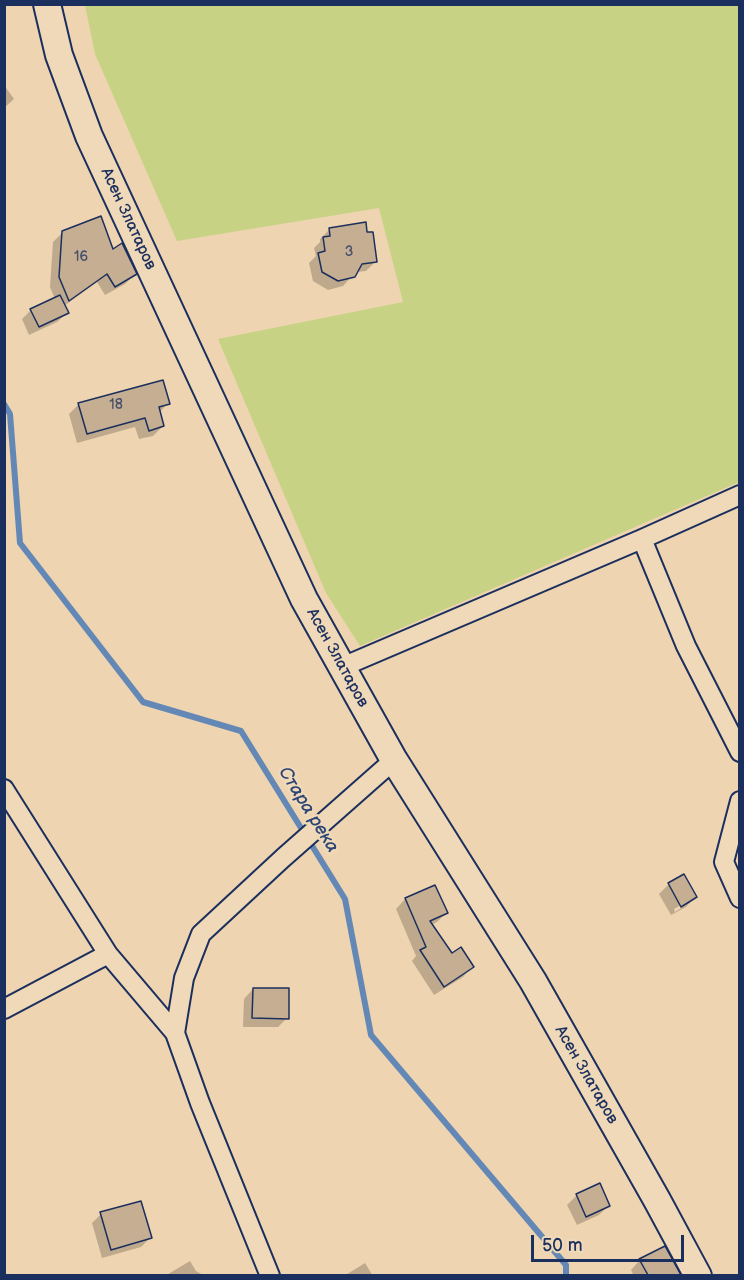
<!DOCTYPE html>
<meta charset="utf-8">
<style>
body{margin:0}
#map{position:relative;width:744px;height:1280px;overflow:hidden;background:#eed4b0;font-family:"Balsamiq Sans",sans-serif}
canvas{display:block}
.frame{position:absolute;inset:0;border:6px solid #1b2f5e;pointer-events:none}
.scale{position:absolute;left:531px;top:1235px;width:153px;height:27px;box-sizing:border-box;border:3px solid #1b2f5e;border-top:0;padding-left:8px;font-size:18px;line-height:21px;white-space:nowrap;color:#1b2f5e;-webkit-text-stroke:4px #efd9b8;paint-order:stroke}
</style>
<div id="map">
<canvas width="744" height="1280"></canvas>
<div class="frame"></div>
<div class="scale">50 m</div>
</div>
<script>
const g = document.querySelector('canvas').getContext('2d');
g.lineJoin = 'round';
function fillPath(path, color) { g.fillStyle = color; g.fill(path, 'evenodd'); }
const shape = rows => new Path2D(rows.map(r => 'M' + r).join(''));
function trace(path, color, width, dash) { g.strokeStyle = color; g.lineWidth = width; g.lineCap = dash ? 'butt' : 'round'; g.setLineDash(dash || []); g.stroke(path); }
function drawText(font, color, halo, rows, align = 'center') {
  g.font = font + ' "Balsamiq Sans",sans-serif'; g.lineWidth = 5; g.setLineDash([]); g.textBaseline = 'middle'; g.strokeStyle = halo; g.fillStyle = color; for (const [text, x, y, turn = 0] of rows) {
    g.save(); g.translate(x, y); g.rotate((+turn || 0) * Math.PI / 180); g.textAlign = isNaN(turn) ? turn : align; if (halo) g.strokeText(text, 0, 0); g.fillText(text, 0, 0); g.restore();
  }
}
fillPath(shape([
 [85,5,739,5,739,482,360,646,326,593,218,339,403,302,379,208,177,241,95,54]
]), '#c7d285');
fillPath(shape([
 [4,85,14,99,4,108],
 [329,230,376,261,366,271,356,272,343,286,328,290,313,281,309,263,316,256,314,248,320,242,320,239],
 [63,232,113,251,135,274,125,284,105,295,97,282,64,306,67,313,57,322,29,335,22,319,31,310,55,299,50,287,53,242],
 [168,403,159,413,163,426,153,436,139,439,135,427,77,443,69,414,79,404],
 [669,884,695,897,686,907,671,915,659,894],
 [686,902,686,905,675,912,674,909],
 [405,899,446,913,437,922,431,925,451,955,472,967,463,977,434,995,412,961,416,956,396,909],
 [253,989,287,1018,278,1027,243,1027,244,999],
 [577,1195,608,1206,599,1215,577,1225,567,1205],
 [101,1214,150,1238,141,1247,102,1258,92,1223],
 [664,1248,679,1276,634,1276,631,1270,640,1260],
 [190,1261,196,1271,205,1276,165,1276],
 [365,1263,373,1276,344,1276]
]), '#0003');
trace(shape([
 [4,404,10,414,20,543,143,702,241,731,345,899,371,1035,566,1265,566,1276]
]), '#6488b6', 6);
const building = shape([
 [101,216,113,249,122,243,137,274,115,287,107,274,69,301,59,277,62,231,101,216],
 [366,222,367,232,373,232,377,262,362,264,355,277,338,281,322,272,318,253,325,251,323,237,330,236,329,228,366,222],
 [60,295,69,313,39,327,30,309,60,295],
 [163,380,170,404,159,407,164,426,149,431,145,418,87,434,78,403,163,380],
 [684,874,697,897,681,907,668,883,684,874],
 [435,885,448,913,430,921,452,953,461,947,474,967,444,987,420,950,426,947,405,898,435,885],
 [253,988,289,988,289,1019,252,1018,253,988],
 [600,1183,610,1206,586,1217,576,1194,600,1183],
 [141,1201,152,1238,111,1250,100,1212,141,1201],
 [665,1246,681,1275,648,1275,639,1259,665,1246]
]);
fillPath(building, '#c5ae91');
trace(building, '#1b2f5e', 1.5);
const street = shape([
 [642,539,686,646,740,752],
 [342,667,642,539,740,495],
 [4,789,108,954,175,1033],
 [740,801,724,862,740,898],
 [4,1009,108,954],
 [270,1276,200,1103,175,1033,184,978,201,934,283,858,394,760]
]);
const secondary = shape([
 [47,4,59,55,89,136,304,599,394,760,533,981,657,1200,698,1276]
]);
trace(street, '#1b2f5e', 22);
trace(secondary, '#1b2f5e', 30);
trace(street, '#efd9b8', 18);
trace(secondary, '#efd9b8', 26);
drawText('14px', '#464f6b', null, [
 ["3",349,252],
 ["16",81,257],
 ["18",116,405]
]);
drawText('16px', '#1b2f5e', '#efd9b8', [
 ["Асен Златаров",128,219,65],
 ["Асен Златаров",337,658,61],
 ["Асен Златаров",586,1075,60]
]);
drawText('italic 18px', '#2d4574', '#efd9b8', [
 ["Стара река",308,810,58]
]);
</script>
